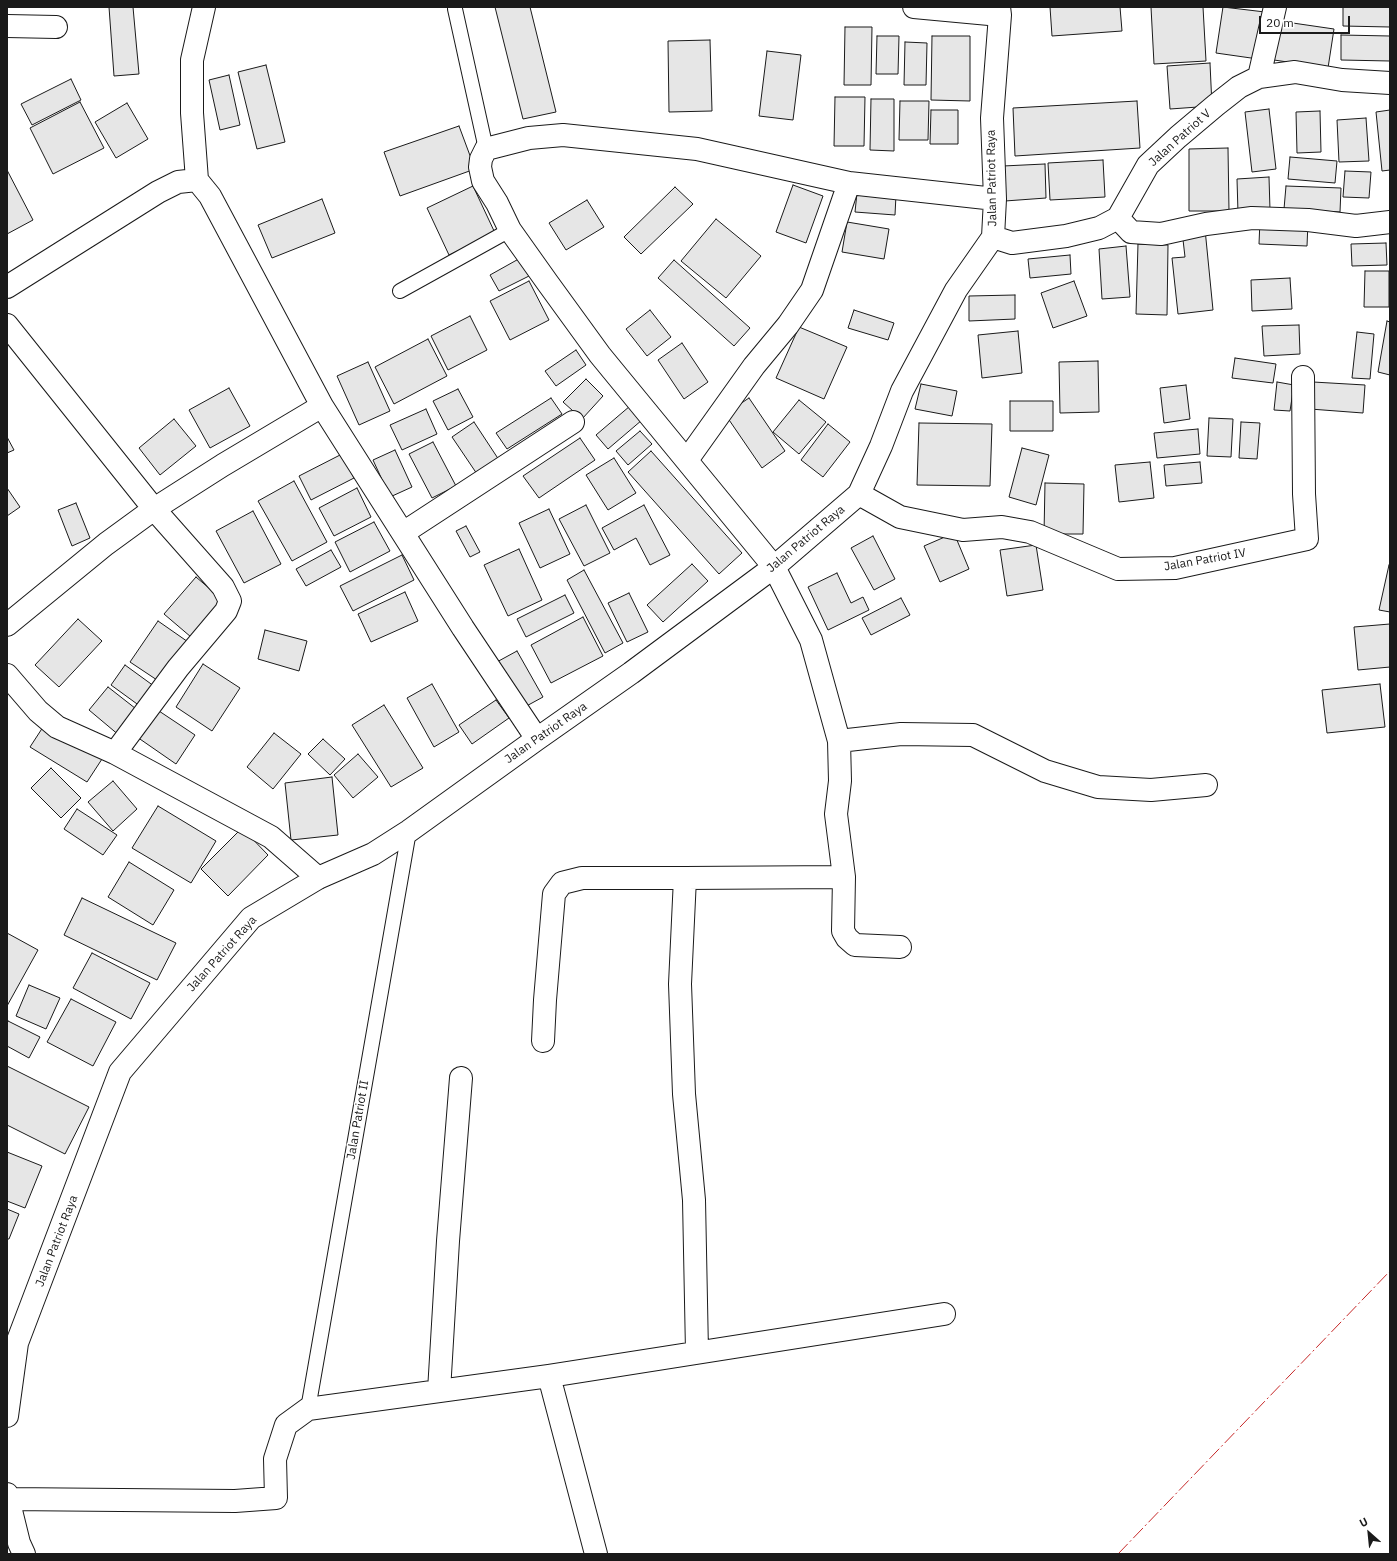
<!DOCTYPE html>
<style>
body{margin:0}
#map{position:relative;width:1397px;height:1561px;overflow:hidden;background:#fff;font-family:"IBM Plex Sans",sans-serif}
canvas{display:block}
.frame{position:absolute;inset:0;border:8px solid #1a1a1a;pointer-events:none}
.north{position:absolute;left:1349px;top:1513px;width:40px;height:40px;-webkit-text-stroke:3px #fff;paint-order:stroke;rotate:333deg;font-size:11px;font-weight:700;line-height:16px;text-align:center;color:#1a1a1a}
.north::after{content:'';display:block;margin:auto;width:14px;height:18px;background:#1a1a1a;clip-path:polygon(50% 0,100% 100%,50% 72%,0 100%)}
.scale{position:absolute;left:1259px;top:16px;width:91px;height:18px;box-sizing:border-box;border:2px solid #1a1a1a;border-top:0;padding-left:5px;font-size:12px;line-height:14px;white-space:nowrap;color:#1a1a1a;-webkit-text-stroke:3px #fff;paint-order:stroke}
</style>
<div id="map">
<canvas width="1397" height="1561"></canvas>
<div class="frame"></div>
<div class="north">U</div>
<div class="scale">20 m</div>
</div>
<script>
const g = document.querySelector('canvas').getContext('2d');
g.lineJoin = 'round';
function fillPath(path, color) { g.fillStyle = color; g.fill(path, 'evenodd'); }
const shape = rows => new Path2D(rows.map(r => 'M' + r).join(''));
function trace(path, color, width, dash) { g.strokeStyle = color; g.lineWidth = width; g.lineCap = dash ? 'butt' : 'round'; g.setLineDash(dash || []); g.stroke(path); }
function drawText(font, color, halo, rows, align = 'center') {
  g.font = font + ' "IBM Plex Sans",sans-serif'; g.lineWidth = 3; g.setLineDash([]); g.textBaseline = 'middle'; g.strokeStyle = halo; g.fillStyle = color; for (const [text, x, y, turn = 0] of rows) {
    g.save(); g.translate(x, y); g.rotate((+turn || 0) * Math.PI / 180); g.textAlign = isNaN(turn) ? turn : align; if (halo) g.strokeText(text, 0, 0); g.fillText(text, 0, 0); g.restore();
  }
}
const building = shape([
 [109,7,133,7,139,74,114,76,109,7],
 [495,7,530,7,556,112,523,119,495,7],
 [1050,7,1120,7,1122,31,1052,36,1050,7],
 [1151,7,1203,7,1206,61,1154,64,1151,7],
 [1223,7,1265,12,1258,59,1216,53,1223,7],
 [1343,7,1390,7,1390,27,1343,26,1343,7],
 [1279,21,1334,29,1328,68,1274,60,1279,21],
 [845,27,872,27,871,85,844,85,845,27],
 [1341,35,1390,36,1390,61,1341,60,1341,35],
 [877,36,899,36,898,74,876,74,877,36],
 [932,36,970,36,970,101,931,100,932,36],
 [710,40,712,111,669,112,668,41,710,40],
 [905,42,927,43,926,85,904,85,905,42],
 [767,51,801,55,793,120,759,116,767,51],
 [1210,63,1212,106,1170,109,1167,66,1210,63],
 [266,65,285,142,257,149,238,72,266,65],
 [229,75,240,125,220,130,209,80,229,75],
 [71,79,81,100,32,125,21,104,71,79],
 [835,97,865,97,864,146,834,146,835,97],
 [871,99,894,99,894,151,870,150,871,99],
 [900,101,929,101,928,140,899,140,900,101],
 [1137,101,1140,148,1015,156,1013,108,1137,101],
 [80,102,104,148,53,174,30,128,80,102],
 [127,103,148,139,116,158,95,122,127,103],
 [1269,109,1276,169,1252,172,1245,112,1269,109],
 [931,110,958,110,958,144,930,144,931,110],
 [1390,110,1390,170,1382,171,1376,112,1390,110],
 [1320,111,1321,152,1297,153,1296,112,1320,111],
 [1366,118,1369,161,1339,162,1337,120,1366,118],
 [459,126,475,169,400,196,384,152,459,126],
 [1228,148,1229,211,1189,211,1189,149,1228,148],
 [1290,157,1337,161,1335,183,1288,179,1290,157],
 [1103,160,1105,197,1050,200,1048,163,1103,160],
 [1045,164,1046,198,1005,201,1003,166,1045,164],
 [7,170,33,220,7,234,7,170],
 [1345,171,1371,172,1369,198,1343,197,1345,171],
 [1269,177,1270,210,1238,213,1237,179,1269,177],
 [793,185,823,196,806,243,776,232,793,185],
 [473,186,495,233,449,255,427,208,473,186],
 [1286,186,1341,188,1340,212,1284,209,1286,186],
 [675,187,693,204,641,254,624,237,675,187],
 [857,193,896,195,895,215,855,212,857,193],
 [322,199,335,233,272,258,258,225,322,199],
 [587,200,604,227,566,250,549,223,587,200],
 [716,219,761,256,726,298,681,261,716,219],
 [1260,220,1308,222,1307,246,1259,244,1260,220],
 [847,222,889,229,884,259,842,252,847,222],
 [1205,229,1213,310,1178,314,1172,258,1185,257,1182,231,1205,229],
 [1386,243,1387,265,1352,266,1351,244,1386,243],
 [1138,244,1168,245,1167,315,1136,314,1138,244],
 [1126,246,1130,297,1102,299,1099,249,1126,246],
 [1070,255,1071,274,1030,278,1028,259,1070,255],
 [524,256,533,274,499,291,490,275,524,256],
 [674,260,750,328,734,346,658,278,674,260],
 [1365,271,1389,271,1389,307,1364,307,1365,271],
 [1290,278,1292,309,1252,311,1251,280,1290,278],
 [529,281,549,320,510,340,490,301,529,281],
 [1074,281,1087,316,1053,328,1041,293,1074,281],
 [1015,295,1015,319,969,321,969,296,1015,295],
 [650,310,671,337,647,356,626,329,650,310],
 [854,310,894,323,888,340,848,328,854,310],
 [470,316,487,350,448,370,431,336,470,316],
 [1387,321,1390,322,1390,375,1378,372,1387,321],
 [1299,325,1300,354,1264,356,1262,326,1299,325],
 [799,327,847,347,824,399,776,378,799,327],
 [1018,331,1022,373,982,378,978,335,1018,331],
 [1357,332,1374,334,1370,379,1352,378,1357,332],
 [428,339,447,376,394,404,375,367,428,339],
 [682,343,708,382,684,399,658,360,682,343],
 [576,350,586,365,556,386,545,371,576,350],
 [1235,358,1276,364,1273,383,1232,378,1235,358],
 [1098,361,1099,412,1060,413,1059,362,1098,361],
 [368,362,390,411,359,425,337,376,368,362],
 [586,379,603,396,582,419,563,402,586,379],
 [1277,382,1294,385,1290,411,1274,410,1277,382],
 [1313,382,1365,385,1363,413,1310,409,1313,382],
 [921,384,957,391,952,416,915,409,921,384],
 [1186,385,1190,419,1164,423,1160,388,1186,385],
 [229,388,250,426,210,448,189,410,229,388],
 [458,389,473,417,448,430,433,401,458,389],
 [551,398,562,414,507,449,496,433,551,398],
 [749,398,785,451,762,468,725,414,749,398],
 [799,400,826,422,799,454,773,432,799,400],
 [1010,401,1053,401,1053,431,1010,431,1010,401],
 [630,406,642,420,608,449,596,435,630,406],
 [426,409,437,434,402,450,390,425,426,409],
 [1209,418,1233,419,1231,457,1207,456,1209,418],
 [174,419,196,446,160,475,139,448,174,419],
 [474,422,499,460,477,474,452,437,474,422],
 [1241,422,1260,423,1257,459,1239,458,1241,422],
 [919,423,992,424,990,486,917,485,919,423],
 [828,424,850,442,823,477,801,460,828,424],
 [1198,429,1200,454,1157,458,1154,433,1198,429],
 [640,431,652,444,628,465,616,451,640,431],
 [7,437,14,450,7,453,7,437],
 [580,438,595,460,539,498,523,476,580,438],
 [433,442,456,486,432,498,409,454,433,442],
 [1022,448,1049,455,1036,505,1009,497,1022,448],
 [395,450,412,487,390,497,373,460,395,450],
 [651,451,742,553,719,574,628,472,651,451],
 [342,454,354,478,311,500,299,476,342,454],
 [614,458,636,493,608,510,586,475,614,458],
 [1150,462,1154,498,1119,502,1115,465,1150,462],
 [1200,462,1202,483,1166,486,1164,465,1200,462],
 [294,481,327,542,292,561,258,501,294,481],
 [1045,483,1084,484,1083,534,1044,534,1045,483],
 [7,488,20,507,7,516,7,488],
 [357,488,371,517,334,536,319,508,357,488],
 [76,503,90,538,72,546,58,510,76,503],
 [586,505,610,553,584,566,559,519,586,505],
 [644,505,670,555,650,565,636,538,614,550,602,528,644,505],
 [549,509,570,554,540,568,519,523,549,509],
 [253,511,281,564,244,583,216,531,253,511],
 [374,522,390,551,350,572,335,542,374,522],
 [466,526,480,552,470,557,456,531,466,526],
 [954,533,969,569,940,582,924,546,954,533],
 [873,536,895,579,874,590,851,548,873,536],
 [1036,545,1043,590,1007,596,1000,550,1036,545],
 [519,549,542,600,508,616,484,565,519,549],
 [331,550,341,567,306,586,296,569,331,550],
 [402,555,414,580,353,611,340,586,402,555],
 [692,564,708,581,663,622,647,605,692,564],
 [1389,565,1390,565,1390,612,1379,610,1389,565],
 [584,570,623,643,605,653,567,580,584,570],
 [837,573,851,603,863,597,869,610,828,630,808,587,837,573],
 [196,577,223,600,191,637,164,614,196,577],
 [405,592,418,621,371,642,358,614,405,592],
 [629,593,648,632,627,642,608,603,629,593],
 [565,595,574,613,526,637,517,619,565,595],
 [901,598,910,615,871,635,862,618,901,598],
 [583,617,603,656,551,683,531,645,583,617],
 [78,619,102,641,59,687,35,665,78,619],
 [158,621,191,644,163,684,130,662,158,621],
 [1390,624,1390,667,1358,670,1354,627,1390,624],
 [265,630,307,641,299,671,258,659,265,630],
 [517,651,543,697,521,709,495,663,517,651],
 [203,664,240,688,212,731,176,707,203,664],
 [125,665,158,689,144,709,111,685,125,665],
 [432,684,459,732,434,747,407,698,432,684],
 [1380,684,1385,727,1327,733,1322,690,1380,684],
 [108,687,140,712,120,736,89,710,108,687],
 [496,700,509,718,472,744,459,725,496,700],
 [384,705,423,768,391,787,352,725,384,705],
 [156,709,195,735,176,764,137,737,156,709],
 [45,724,102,759,87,782,30,747,45,724],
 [274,733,301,754,273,789,247,767,274,733],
 [323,739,345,759,330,775,308,754,323,739],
 [358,754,378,777,353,798,334,775,358,754],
 [51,768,81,798,61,818,31,788,51,768],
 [332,777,338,835,291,840,285,783,332,777],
 [113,781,137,809,113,831,88,802,113,781],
 [158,806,216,841,191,883,132,848,158,806],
 [77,809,117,835,103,855,64,829,77,809],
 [242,828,268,855,228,896,201,869,242,828],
 [129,862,174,890,153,925,108,897,129,862],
 [82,898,176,943,157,980,64,935,82,898],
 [7,933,38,950,7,1006,7,933],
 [92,953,150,983,131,1019,73,988,92,953],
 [29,985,60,998,46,1029,16,1016,29,985],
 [71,999,116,1022,93,1066,47,1042,71,999],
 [8,1021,40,1037,29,1058,7,1046,7,1023,8,1021],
 [7,1066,89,1107,65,1154,7,1125,7,1066],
 [7,1152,42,1166,25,1208,7,1201,7,1152],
 [7,1209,19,1214,9,1239,7,1239,7,1209]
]);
fillPath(building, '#e6e6e6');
trace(building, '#1a1a1a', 1);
const lane = shape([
 [455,9,486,149],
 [400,291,510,230],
 [308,1409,409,831]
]);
const street = shape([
 [204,7,192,60,192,113,197,180,210,196,322,406,463,628,537,739],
 [914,7,1000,15],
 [7,26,56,27],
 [1259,77,1275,7],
 [1118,218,1131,232,1161,234,1206,224,1252,218,1308,220,1356,226,1390,222],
 [993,237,1012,243,1066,236,1099,228,1118,218,1148,165,1178,137,1216,105,1239,87,1259,77,1295,72,1342,80,1390,83],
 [7,287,158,192,178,182,197,180],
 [7,325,154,509,223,587,230,601,226,611,178,668,115,753],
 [687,460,754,366,788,325,812,290,849,183],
 [859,494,900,517,963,530,1002,527,1030,532,1118,569,1175,568,1307,539,1304,494,1303,377],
 [403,533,573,422],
 [7,625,106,544,154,509,223,465,322,406],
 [7,675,38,711,57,727,115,753,271,837,318,878],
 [839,741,901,734,973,735,1045,771,1098,787,1151,790,1206,785],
 [900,947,855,945,847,938,843,931,844,877,836,814,840,781,839,741,811,640,774,567,600,355,547,282,510,230,497,203,483,181,480,167,481,159,486,149,529,138,563,135,697,149,849,183,995,199],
 [543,1041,545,1000,554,894,562,883,582,878,685,878],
 [697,1352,694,1200,684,1094,680,984,685,878,844,877],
 [549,1376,596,1554],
 [439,1391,448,1241,461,1078],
 [7,1416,17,1343,120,1072,251,918,318,878,373,854,409,831,537,739,631,673,774,567,859,494,881,446,902,391,956,290,993,237,995,199,992,118,1000,15,999,7],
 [7,1494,19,1543,24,1554],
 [7,1499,235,1501,276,1498,275,1459,286,1425,308,1409,549,1376,944,1314]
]);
trace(lane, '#1a1a1a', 16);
trace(street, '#1a1a1a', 24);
trace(lane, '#fff', 14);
trace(street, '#fff', 22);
trace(shape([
 [1118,1554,1390,1271]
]), '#c62828', 1, [14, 3, 2, 3]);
drawText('12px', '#1a1a1a', '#fff', [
 ["Jalan Patriot V",1180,138,-42],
 ["Jalan Patriot Raya",992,178,-91],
 ["Jalan Patriot Raya",806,539,-40],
 ["Jalan Patriot IV",1205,560,-10],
 ["Jalan Patriot Raya",546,733,-35],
 ["Jalan Patriot Raya",222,954,-48],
 ["Jalan Patriot II",358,1120,-80],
 ["Jalan Patriot Raya",57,1241,-69]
]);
</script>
